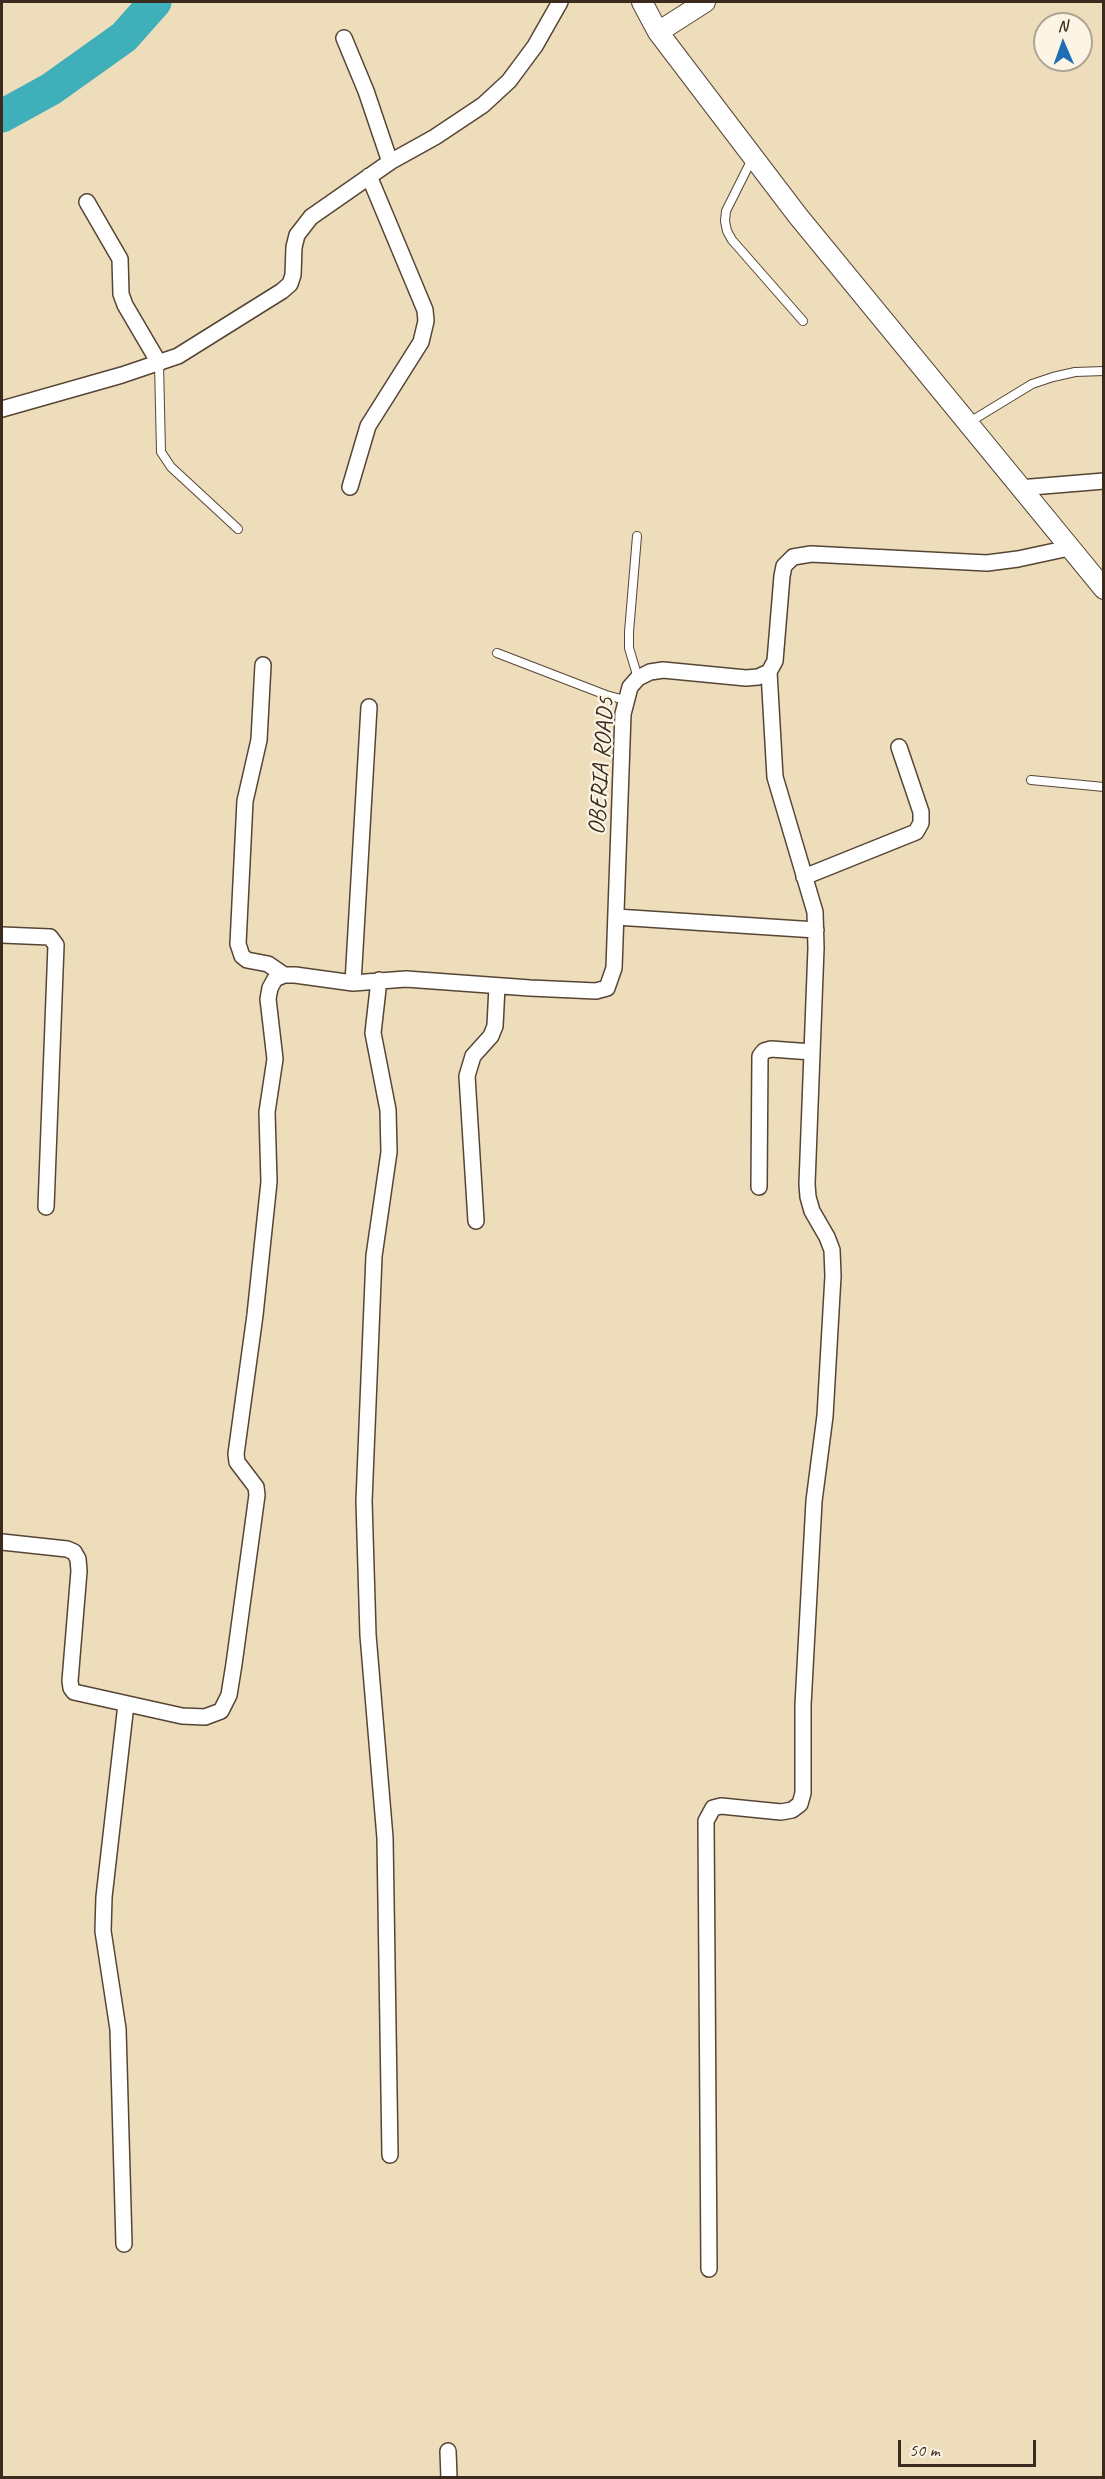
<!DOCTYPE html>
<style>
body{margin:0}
#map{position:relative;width:1105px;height:2479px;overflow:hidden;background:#eeddba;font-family:Caveat,sans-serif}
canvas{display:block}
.frame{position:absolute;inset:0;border:3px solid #3b2a1e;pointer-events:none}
.north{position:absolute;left:1033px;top:12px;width:60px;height:60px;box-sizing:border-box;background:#fcf5e5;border:2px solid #afa495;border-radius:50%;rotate:358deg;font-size:16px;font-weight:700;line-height:24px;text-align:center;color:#3b2a1e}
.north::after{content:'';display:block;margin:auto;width:21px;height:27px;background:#1f6fb2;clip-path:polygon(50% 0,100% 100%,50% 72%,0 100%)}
.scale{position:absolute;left:898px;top:2440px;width:138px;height:27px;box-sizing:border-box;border:3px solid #3b2a1e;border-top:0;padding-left:8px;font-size:18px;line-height:21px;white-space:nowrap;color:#3b2a1e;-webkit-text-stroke:4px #fcf5e5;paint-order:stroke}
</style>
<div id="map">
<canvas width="1105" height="2479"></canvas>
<div class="frame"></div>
<div class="north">N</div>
<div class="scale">50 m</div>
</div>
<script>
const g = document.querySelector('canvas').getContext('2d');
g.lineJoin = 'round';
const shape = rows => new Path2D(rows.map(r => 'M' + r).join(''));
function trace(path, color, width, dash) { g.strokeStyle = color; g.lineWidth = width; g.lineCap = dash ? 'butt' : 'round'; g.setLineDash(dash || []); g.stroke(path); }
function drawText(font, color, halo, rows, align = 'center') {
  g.font = font + ' Caveat,sans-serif'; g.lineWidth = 4.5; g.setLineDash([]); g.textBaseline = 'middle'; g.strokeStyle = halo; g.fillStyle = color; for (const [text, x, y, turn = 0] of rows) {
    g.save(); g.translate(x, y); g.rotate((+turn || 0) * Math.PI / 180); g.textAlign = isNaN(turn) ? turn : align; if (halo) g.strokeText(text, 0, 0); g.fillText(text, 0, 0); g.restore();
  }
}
trace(shape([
 [2,116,51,89,124,37,155,2]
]), '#3fafba', 33);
const service = shape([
 [752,159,726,211,725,221,727,231,732,240,803,321],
 [159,363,161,452,171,467,238,529],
 [968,423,1032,384,1053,377,1075,372,1104,371],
 [637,536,629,632,629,648,638,678],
 [497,653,606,695,625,700],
 [1031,780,1104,787]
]);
const minor = shape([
 [344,38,366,91,390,162],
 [87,202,120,259,121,294,125,305,159,363],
 [2,409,122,375,178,356,282,291,290,284,293,275,294,247,297,235,311,217,390,162,435,137,483,105,509,81,535,46,560,2],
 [350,487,368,426,421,342,426,321,425,310,369,176],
 [1019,488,1104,481],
 [263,665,259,740,245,801,238,944,242,956,247,960,268,964,284,975],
 [804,877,916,832,921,823,921,812,899,747],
 [616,917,816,930],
 [2,935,50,937,56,945,46,1207],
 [379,980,373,1033,388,1110,389,1152,374,1256,364,1501,368,1635,385,1838,390,2155],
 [353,983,369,707],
 [759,1187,760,1056,764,1051,771,1049,812,1052],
 [476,1221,467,1076,473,1056,491,1036,495,1026,497,986],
 [2,1542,67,1549,74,1552,78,1559,79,1571,70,1681,71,1688,74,1692,182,1716,205,1717,221,1711,229,1695,234,1664,257,1495,256,1487,237,1462,236,1454,255,1315,269,1182,267,1112,275,1059,268,999,270,988,275,979,284,975,295,975,353,983,406,979,530,988,596,991,607,988,614,968,623,714,630,687,638,678,650,672,663,670,746,678,758,677,769,672,775,661,782,576,784,566,793,557,811,554,987,563,1018,559,1069,548],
 [124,2244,118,2029,103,1931,104,1897,126,1704],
 [709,2269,706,1821,713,1808,721,1806,781,1812,792,1810,800,1804,803,1793,803,1705,814,1501,825,1416,833,1276,832,1250,827,1237,812,1211,808,1197,807,1184,816,948,815,912,775,777,769,672],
 [448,2451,449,2478]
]);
const tertiary = shape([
 [642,2,658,32,798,216,1104,589],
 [658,32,705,2]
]);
trace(service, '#564535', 10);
trace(minor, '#564535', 18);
trace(tertiary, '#564535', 22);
trace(service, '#fff', 8);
trace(minor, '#fff', 15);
trace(tertiary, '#fff', 20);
drawText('24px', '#3b2a1e', '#fcf5e5', [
 ["OBERIA ROAD5",602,766,-86]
]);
</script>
